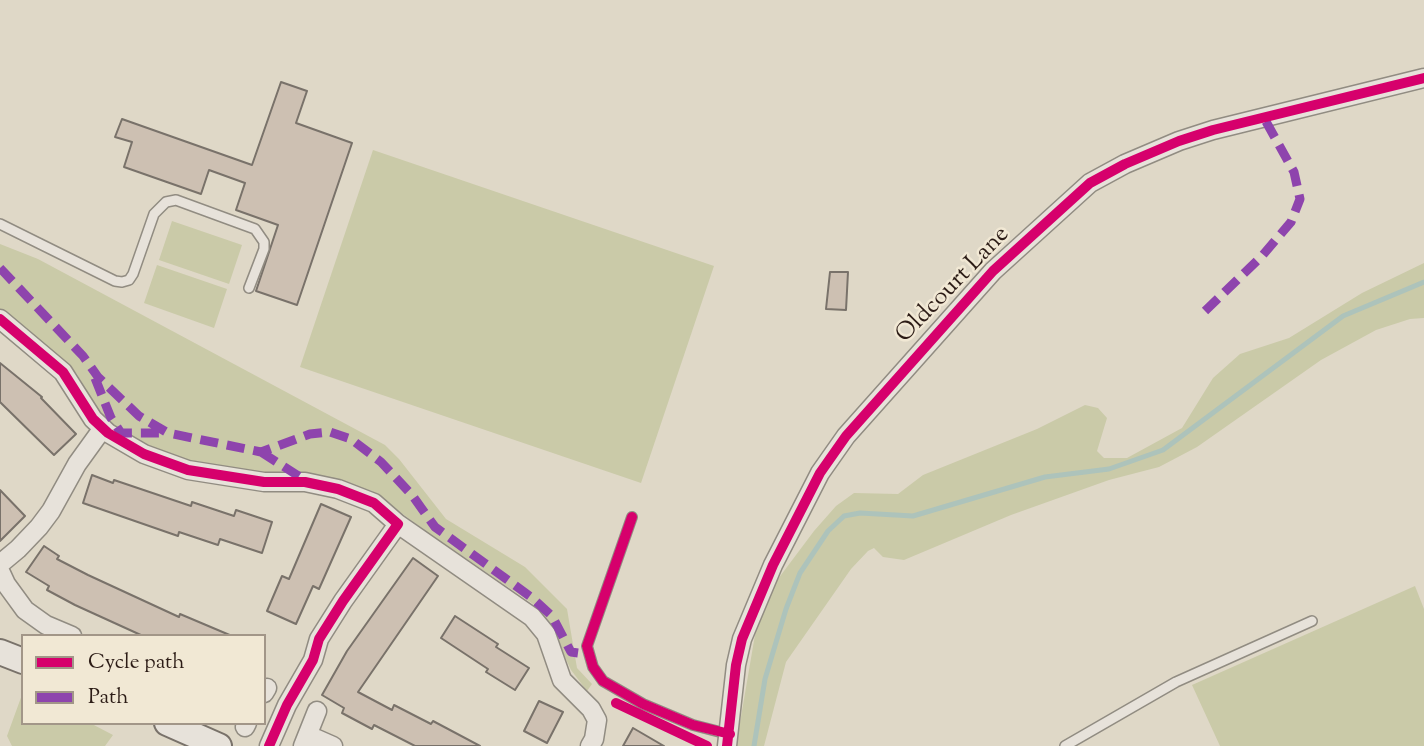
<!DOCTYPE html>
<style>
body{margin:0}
#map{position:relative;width:1424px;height:746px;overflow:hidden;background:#dfd8c7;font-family:"Sorts Mill Goudy",serif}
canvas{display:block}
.legend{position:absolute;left:21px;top:634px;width:245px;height:91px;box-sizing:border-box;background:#f1e8d4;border:2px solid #a29688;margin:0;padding:9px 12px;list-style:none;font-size:21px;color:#2c1c16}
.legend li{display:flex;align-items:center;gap:14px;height:35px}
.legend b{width:35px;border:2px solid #a29688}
</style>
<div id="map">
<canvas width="1424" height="746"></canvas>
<ul class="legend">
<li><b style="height:9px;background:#d6006c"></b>Cycle path</li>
<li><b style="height:9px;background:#8e44ad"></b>Path</li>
</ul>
</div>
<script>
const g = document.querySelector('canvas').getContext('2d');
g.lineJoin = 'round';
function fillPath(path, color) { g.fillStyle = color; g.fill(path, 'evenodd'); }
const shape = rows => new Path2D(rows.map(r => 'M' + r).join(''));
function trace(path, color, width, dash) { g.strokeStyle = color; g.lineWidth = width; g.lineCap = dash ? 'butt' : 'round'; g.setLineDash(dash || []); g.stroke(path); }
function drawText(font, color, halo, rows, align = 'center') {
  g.font = font + ' "Sorts Mill Goudy",serif'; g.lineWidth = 5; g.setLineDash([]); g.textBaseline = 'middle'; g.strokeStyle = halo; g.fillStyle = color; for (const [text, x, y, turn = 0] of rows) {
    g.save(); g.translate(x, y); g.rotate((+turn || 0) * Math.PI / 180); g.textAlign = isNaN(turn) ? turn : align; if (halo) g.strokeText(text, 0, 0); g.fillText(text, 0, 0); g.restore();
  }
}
fillPath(shape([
 [373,150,714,266,641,483,300,367],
 [172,221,242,245,229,284,159,260],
 [0,244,38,259,385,445,399,459,446,519,525,567,567,609,577,668,592,684,587,691,571,670,550,625,536,606,427,532,372,491,329,478,271,474,176,458,148,447,114,427,94,404,77,374,69,365,0,311],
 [1424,263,1424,318,1410,319,1376,330,1321,360,1197,447,1159,467,1109,480,1011,515,904,560,883,557,874,548,868,551,851,569,786,662,764,746,736,746,756,629,775,583,814,531,836,506,854,493,898,494,923,475,1037,429,1085,405,1098,408,1107,418,1097,451,1104,458,1127,458,1182,428,1213,378,1240,354,1289,338,1362,293],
 [157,265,227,289,214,328,144,303],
 [1415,586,1424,609,1424,746,1220,746,1192,685],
 [23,692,23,723,90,723,113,735,105,746,12,746,7,736]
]), '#cacaa8');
trace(shape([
 [754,746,765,679,786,609,800,573,828,531,844,516,860,513,913,516,1045,477,1109,469,1163,450,1343,316,1424,282]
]), '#adc3bb', 5);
const building = shape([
 [281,82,307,91,296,123,352,143,297,305,256,291,278,225,236,210,245,183,209,170,201,194,124,167,132,142,115,137,122,119,252,165,281,82],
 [830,272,848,272,846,310,826,309,830,272],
 [0,363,42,397,41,398,76,434,54,455,0,402,0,363],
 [92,475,113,483,114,480,191,506,192,502,234,516,236,510,272,522,262,553,220,539,218,545,179,532,178,536,83,503,92,475],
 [0,490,25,516,0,541,0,490],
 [321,504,351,517,319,589,313,586,296,624,267,611,282,576,289,579,321,504],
 [44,546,59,556,57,559,88,575,179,617,180,614,232,636,143,636,75,605,47,590,49,586,26,572,44,546],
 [413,558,438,576,358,692,392,710,394,705,431,724,433,721,480,746,415,746,374,725,372,729,342,713,344,708,322,695,347,651,413,558],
 [455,616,498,644,496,647,529,668,515,690,486,672,488,669,441,638,455,616],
 [539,701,563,712,547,743,524,731,539,701],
 [633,728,664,746,623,746,633,728]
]);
fillPath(building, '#cdc0b2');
trace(building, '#79726a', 2);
const lane = shape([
 [0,224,115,281,122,282,129,280,133,274,154,214,166,202,176,200,255,229,264,242,264,249,249,288],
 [632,517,587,646,593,667,603,681,643,704,693,725,728,734],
 [1065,746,1176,682,1312,621]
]);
const street = shape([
 [0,319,63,372,93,419,108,433,144,454,188,470,264,482,305,482,338,489,374,503,398,524,343,601,319,639,313,660,287,705,269,746],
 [398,524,532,617,546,634,562,680,591,709,597,720,594,739,590,746],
 [0,564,18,549,39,527,51,511,77,464,103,428],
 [0,571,6,584,25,610,46,625,72,636],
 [264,693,267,688],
 [245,727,247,723],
 [308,735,333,746],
 [303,746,317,711],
 [727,746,736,665,742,639,773,565,820,473,846,436,993,271,1090,183,1125,164,1179,141,1213,130,1424,78]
]);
const secondary = shape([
 [0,652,23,661],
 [167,723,219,746]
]);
trace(lane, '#918c82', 12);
trace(street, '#918c82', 21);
trace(secondary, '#79726a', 28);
trace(lane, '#e7e2da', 9);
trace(street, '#e7e2da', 18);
trace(secondary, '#e7e2da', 24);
trace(shape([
 [0,268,83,356,98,377,139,416,168,433,261,452,310,434,330,432,351,439,381,462,412,495,435,527,531,597,552,616,571,652,578,653],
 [1205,311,1262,256,1291,222,1300,199,1294,172,1264,118],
 [95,378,111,418,121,433,165,433],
 [261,452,300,477]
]), '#8e44ad', 9, [18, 9]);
trace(shape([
 [0,319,63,372,93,419,108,433,144,454,188,470,264,482,305,482,338,489,374,503,398,524,343,601,319,639,313,660,287,705,269,746],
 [632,517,587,646,593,667,603,681,643,704,693,725,730,734],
 [616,703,707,746],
 [727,746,736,665,742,639,773,565,820,473,846,436,993,271,1090,183,1125,164,1179,141,1213,130,1424,78]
]), '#d6006c', 10);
drawText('24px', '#2c1c16', '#f1e8d4', [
 ["Oldcourt Lane",954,286,-46]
]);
</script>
